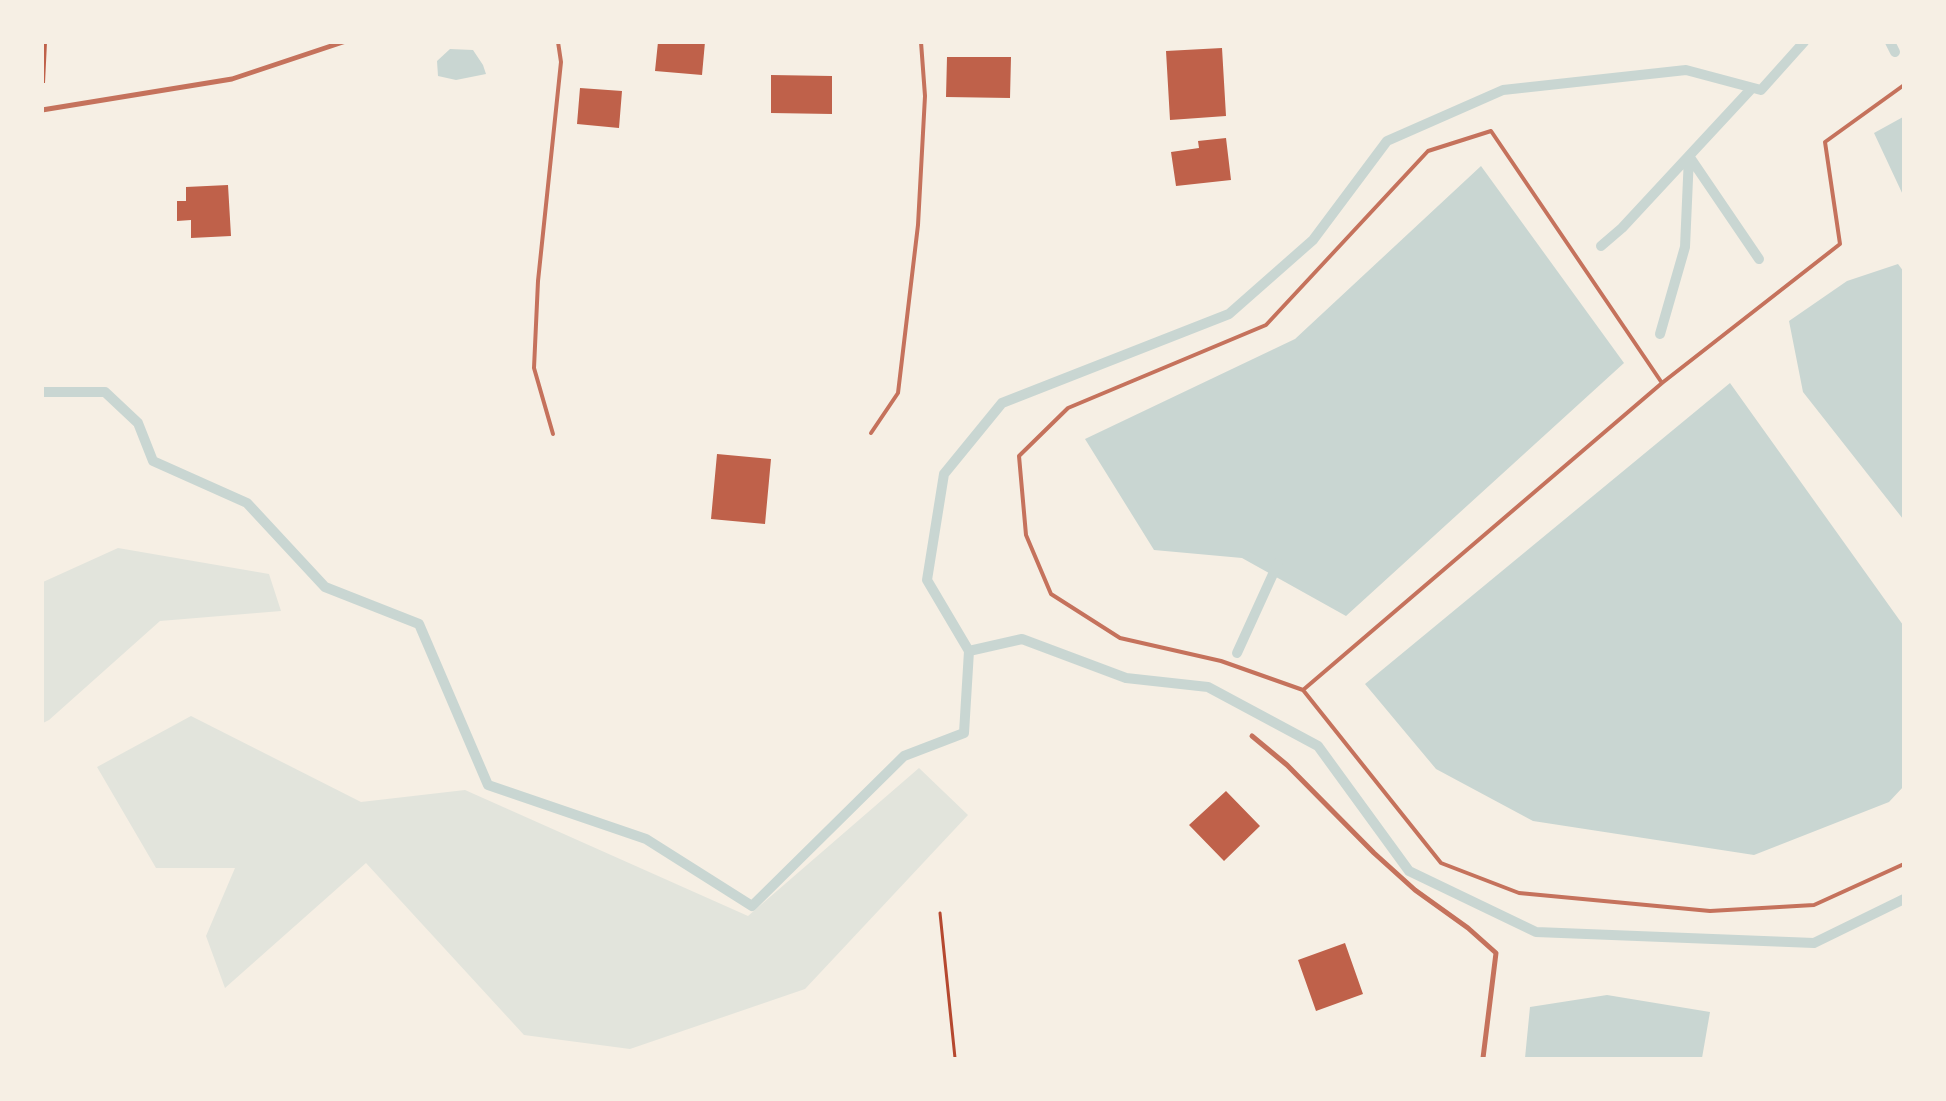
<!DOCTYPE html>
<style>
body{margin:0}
#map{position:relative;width:1946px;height:1101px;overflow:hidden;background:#f6efe4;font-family:Roboto,sans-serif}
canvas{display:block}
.frame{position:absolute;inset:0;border:44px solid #f6efe4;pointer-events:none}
</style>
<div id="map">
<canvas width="1946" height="1101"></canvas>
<div class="frame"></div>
</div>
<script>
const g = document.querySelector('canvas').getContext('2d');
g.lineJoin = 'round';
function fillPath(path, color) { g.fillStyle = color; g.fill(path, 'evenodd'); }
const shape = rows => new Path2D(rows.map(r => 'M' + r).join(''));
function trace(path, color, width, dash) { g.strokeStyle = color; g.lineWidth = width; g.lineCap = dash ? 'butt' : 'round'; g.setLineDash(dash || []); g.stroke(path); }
fillPath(shape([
 [118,548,269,574,281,611,160,621,49,720,43,723,43,582],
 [191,716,361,802,465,790,748,916,919,768,968,815,805,989,630,1049,524,1035,366,863,225,988,206,936,235,868,156,868,97,767]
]), '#e2e4dc');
fillPath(shape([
 [450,49,473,50,483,65,486,74,456,80,438,76,437,61],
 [1903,117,1903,195,1874,133],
 [1481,166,1624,363,1346,616,1242,558,1154,550,1085,439,1295,339],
 [1898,264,1904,272,1903,519,1803,392,1789,321,1847,281],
 [1730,383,1903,625,1903,787,1889,802,1754,855,1533,821,1436,769,1365,684],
 [1607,995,1710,1012,1702,1058,1525,1058,1530,1007]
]), '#c9d6d2');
trace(shape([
 [1890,42,1895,52],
 [1689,156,1759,259],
 [1601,246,1622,228,1752,88],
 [1660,334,1685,247,1689,156],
 [42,392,105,392,138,423,153,461,247,503,325,587,419,624,488,785,646,839,752,906,904,756,964,733,969,651,927,580,944,474,1002,403,1229,314,1313,240,1387,141,1503,90,1686,70,1761,90,1804,42],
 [969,651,1022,639,1126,678,1208,687,1318,746,1409,871,1536,932,1814,943,1904,899],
 [1237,653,1278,563]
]), '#c9d6d2', 10);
fillPath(shape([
 [42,42,47,42,45,83,42,83],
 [658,42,705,42,702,75,655,71],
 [1222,48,1226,116,1170,120,1166,51],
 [947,57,1011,57,1010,98,946,97],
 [771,75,832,76,832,114,771,113],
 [580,88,622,91,619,128,577,124],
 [1226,138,1231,180,1176,186,1171,152,1199,148,1198,141],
 [228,185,231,236,191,238,191,220,177,221,177,201,186,201,186,187],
 [717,454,771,459,765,524,711,519],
 [1226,791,1260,826,1224,861,1189,825],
 [1345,943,1363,994,1316,1011,1298,960]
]), '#bf614a');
trace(shape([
 [940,913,955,1058]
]), '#b5482f', 3);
trace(shape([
 [1662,383,1491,131,1428,151,1266,325,1068,408,1019,456,1026,535,1051,594,1120,638,1221,661,1303,690,1441,863,1519,893,1710,911,1814,905,1904,864],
 [871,433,898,393,918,225,925,96,921,42],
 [553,434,534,368,538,281,561,62,558,42],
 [1303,690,1662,383,1840,244,1825,142,1904,85]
]), '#c5725c', 4);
trace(shape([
 [42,110,232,79,343,42],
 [1252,736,1287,765,1374,853,1415,890,1468,928,1496,953,1483,1058]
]), '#c5725c', 5);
</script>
